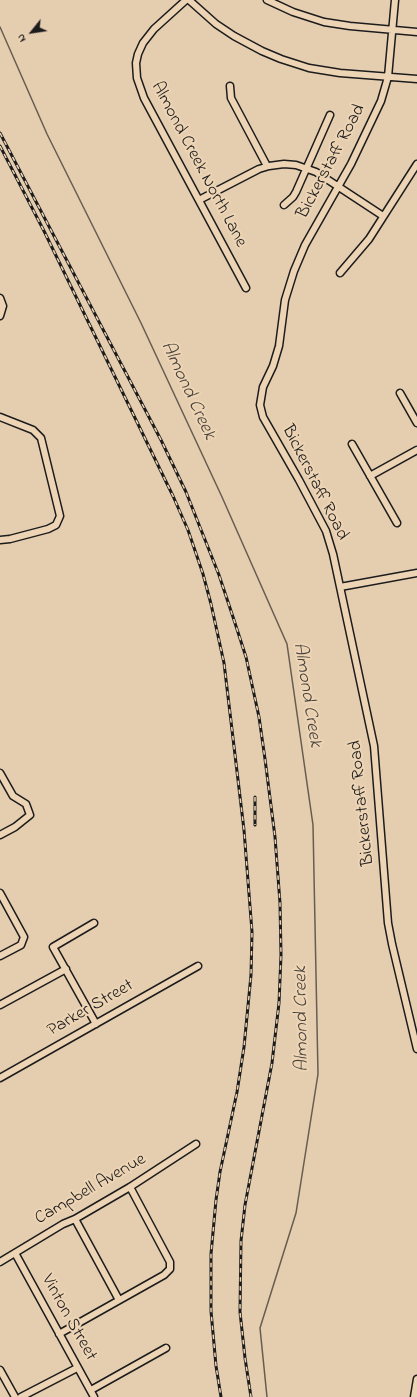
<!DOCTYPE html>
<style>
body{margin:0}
#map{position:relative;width:417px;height:1397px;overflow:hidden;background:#e5cdaf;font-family:"Indie Flower",sans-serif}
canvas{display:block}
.north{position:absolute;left:12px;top:12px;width:40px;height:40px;-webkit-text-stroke:3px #edd4b5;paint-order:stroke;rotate:240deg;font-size:11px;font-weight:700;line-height:16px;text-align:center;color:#1c1c1c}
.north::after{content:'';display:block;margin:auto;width:14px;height:18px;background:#1c1c1c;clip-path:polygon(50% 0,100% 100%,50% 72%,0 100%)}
</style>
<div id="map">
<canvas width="417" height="1397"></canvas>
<div class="north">N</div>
</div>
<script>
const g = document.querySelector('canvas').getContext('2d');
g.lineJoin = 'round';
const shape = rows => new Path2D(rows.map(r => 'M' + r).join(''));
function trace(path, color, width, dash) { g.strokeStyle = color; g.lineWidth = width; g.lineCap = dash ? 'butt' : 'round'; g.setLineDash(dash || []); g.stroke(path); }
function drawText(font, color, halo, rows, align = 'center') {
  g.font = font + ' "Indie Flower",sans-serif'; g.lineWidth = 4; g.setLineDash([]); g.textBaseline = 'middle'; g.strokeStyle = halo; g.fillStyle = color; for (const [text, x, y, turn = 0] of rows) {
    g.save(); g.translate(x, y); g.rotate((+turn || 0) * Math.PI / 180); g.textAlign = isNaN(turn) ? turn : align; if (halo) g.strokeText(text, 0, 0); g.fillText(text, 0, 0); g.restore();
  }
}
trace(shape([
 [0,27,47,134,141,323,222,497,287,644,313,825,318,1074,296,1213,260,1328,267,1397]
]), '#665d52', 1.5);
const minor = shape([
 [186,0,154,29,143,43,138,54,136,63,137,78,144,98,246,288],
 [189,0,216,24,234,36,262,51,281,59,309,68,340,73,417,79],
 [267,0,293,12,324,22,350,26,417,32],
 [395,0,388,77,381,101,351,164,305,245,294,271,285,300,279,346,273,366,263,387,260,405,263,417,299,480,326,531,333,554,374,746,388,923,392,944,417,1049],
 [230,86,231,98,267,166],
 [199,200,259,169,269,166,284,164,296,165,316,172,383,216],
 [284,205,293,197,296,192,330,115],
 [340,273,369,239,417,164],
 [0,298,3,306,0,316],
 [400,393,417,423],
 [0,417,33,430,41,438,60,516,56,525,48,529,10,539,0,540],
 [352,444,397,523],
 [370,476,417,450],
 [340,587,417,573],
 [0,773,13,796,26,804,30,815,15,827,0,835],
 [0,893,24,937,21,945,0,956],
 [94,923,53,947,96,1024],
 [0,1005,66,969],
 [0,1078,198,966],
 [75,1219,119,1300],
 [15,1253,94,1397],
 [0,1262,63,1224,75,1219,130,1187,196,1144],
 [59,1334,164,1275,170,1269,170,1262,130,1187],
 [0,1370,15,1397],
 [91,1390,166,1348],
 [21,1397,77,1368],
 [414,1397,417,1379]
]);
trace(minor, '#1c1c1c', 9);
trace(minor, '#edd4b5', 6);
const rail = shape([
 [0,133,161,440,186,492,219,575,234,620,246,657,259,717,265,759,275,837,280,903,281,955,279,1003,272,1063,245,1205,241,1241,240,1312,245,1358,251,1397],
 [0,146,44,231,173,496,188,530,203,574,211,604,224,663,244,830,252,932,251,975,244,1047,237,1092,220,1172,216,1200,211,1254,211,1311,216,1366,221,1397],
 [255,797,255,825]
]);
trace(rail, '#1c1c1c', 3);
trace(rail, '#edd4b5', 1.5, [4.5]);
drawText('18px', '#1c1c1c', '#edd4b5', [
 ["Bickerstaff Road",332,162,-62],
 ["Almond Creek North Lane",198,165,62],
 ["Bickerstaff Road",314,483,63],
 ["Bickerstaff Road",363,803,-96],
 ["Parker Street",91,1009,-30],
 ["Campbell Avenue",91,1190,-30],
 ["Vinton Street",68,1318,61]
]);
drawText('italic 19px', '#47423c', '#edd4b5', [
 ["Almond Creek",187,391,65],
 ["Almond Creek",306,695,81],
 ["Almond Creek",303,1019,-91]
]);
</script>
